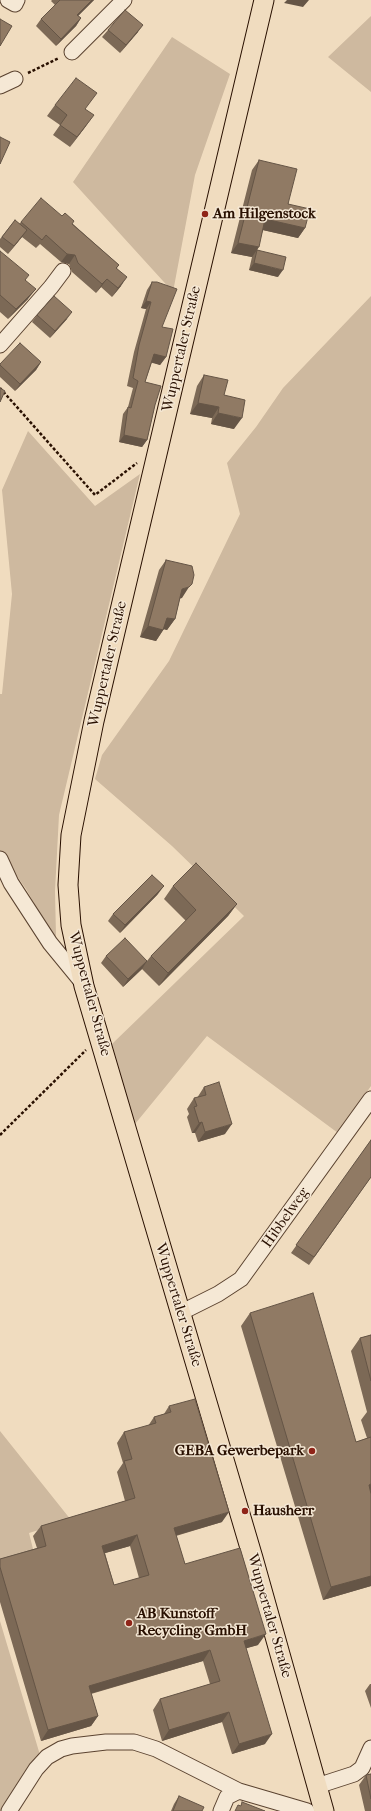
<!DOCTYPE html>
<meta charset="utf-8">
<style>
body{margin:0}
canvas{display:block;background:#f0dcbf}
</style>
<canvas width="371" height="1811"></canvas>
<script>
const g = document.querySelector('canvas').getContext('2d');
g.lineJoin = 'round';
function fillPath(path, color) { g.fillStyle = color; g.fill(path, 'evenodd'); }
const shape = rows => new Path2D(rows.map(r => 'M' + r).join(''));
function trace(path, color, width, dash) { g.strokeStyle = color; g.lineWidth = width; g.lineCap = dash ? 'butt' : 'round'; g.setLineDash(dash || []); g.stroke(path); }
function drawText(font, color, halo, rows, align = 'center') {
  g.font = font + ' "IM FELL French Canon",serif'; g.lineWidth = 3; g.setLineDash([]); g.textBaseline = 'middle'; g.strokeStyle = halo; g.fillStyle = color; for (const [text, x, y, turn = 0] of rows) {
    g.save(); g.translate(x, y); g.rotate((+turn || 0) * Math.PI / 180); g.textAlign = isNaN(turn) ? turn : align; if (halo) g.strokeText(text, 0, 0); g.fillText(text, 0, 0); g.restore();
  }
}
fillPath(shape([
 [371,16,371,92,328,57],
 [172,37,230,74,195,175,173,292,73,182],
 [371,296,371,1086,338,1133,207,1036,135,1124,112,1044,244,916,172,846,95,779,102,755,169,661,240,514,227,463,256,427,283,388],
 [28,431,95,506,140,474,59,815,55,891,56,936,51,933,26,889,0,852,0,694,2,694,12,594,2,490],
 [0,1431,71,1520,29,1533,34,1553,0,1563],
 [0,1621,40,1755,7,1811,0,1811]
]), '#ceb99f');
const minor = shape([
 [8,0,15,4,17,0],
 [72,52,124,0],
 [0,86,15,79],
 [0,345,51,287,63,271],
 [0,859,11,883,50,943,82,982],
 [180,1313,218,1294,241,1279,371,1099],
 [317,1786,354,1774,362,1768,371,1748],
 [9,1811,36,1769,47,1757,61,1749,72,1746,106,1742,134,1742,156,1749,239,1791],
 [221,1811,227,1797,239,1791,307,1811]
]);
const major = shape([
 [264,0,94,721,71,835,68,885,71,925,84,986,253,1558,324,1811]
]);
trace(minor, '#5b4330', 17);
trace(major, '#291001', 21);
trace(shape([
 [28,73,59,58],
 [0,388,95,495,137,463],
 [0,1135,86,1050]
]), '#291001', 2.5, [3, 2]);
trace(minor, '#f5e8d5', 15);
trace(major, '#f0dcbf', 19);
fillPath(shape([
 [52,0,94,0,78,16,81,18,76,26,56,46,36,26,41,19,55,5,51,1],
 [108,30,138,32,120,53,102,37],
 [55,105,86,109,86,126,70,147,53,135,60,125,47,116],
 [259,160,305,228,298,238,263,230,257,250,278,277,249,270,252,257,231,253,252,170],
 [15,220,19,224,21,222,73,224,119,265,117,268,121,286,112,297,101,287,96,293,72,272,69,264,61,262,40,244,36,248,22,237,8,254,0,247,0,239],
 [0,251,26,280,28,299,8,319,0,312],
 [152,282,162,327,166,357,160,365,152,362,145,382,155,405,147,440,142,447,119,442,123,414,128,407,133,388,127,386,134,352,146,309,141,308,147,290],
 [37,315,67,319,50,338,32,322],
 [41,362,36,370,15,391,0,377,0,364],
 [204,375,224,395,234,429,211,424,212,418,190,414,197,386],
 [166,560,182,598,180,598,175,619,167,630,164,629,156,641,140,637,159,570],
 [173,886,237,904,228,916,159,986,142,969,123,987,101,963,106,956,147,961,151,956,186,921,164,899],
 [158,894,120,933,108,921,113,914],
 [204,1087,225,1134,198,1142,195,1133,192,1133,187,1117,189,1114,187,1109,194,1098,197,1098],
 [371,1140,371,1177,309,1265,291,1253],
 [250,1313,356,1442,367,1438,361,1420,367,1412,351,1351,360,1338,371,1335,371,1586,323,1600,241,1326],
 [169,1406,222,1522,176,1536,185,1564,258,1645,246,1648,265,1744,232,1754,222,1722,162,1741,153,1710,160,1699,210,1684,203,1661,91,1694,98,1716,91,1726,41,1741,0,1602,0,1559,37,1548,33,1536,41,1526,125,1501,117,1472,123,1463,117,1443,124,1432,148,1426,154,1417,164,1414],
 [130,1546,139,1578,114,1585,105,1553],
 [370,1684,371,1684,371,1708,365,1691],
 [371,1774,371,1811,365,1811,359,1785,366,1775],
 [179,1796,202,1811,171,1811,174,1804]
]), '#7c6956');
fillPath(shape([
 [92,0,94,0,72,22,77,15],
 [287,0,309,0,303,7,284,3],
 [81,18,76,26,56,46,61,39],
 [143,25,138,32,120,53,126,45],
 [94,115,86,126,70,147,77,137],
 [265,219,305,228,298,238,258,229],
 [27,230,22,237,8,254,14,246],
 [238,243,259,247,252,257,231,253],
 [67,254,75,255,69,264,61,262],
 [254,263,283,270,278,277,249,270],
 [127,277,121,286,112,297,118,288],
 [107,279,101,287,96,293,102,284],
 [36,289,28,299,8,319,16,309],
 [146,301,151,302,146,309,141,308],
 [72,312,67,319,50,338,55,331],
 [154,354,166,357,160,365,149,362],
 [41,362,36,370,15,391,20,384],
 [198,403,219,407,212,418,190,414],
 [218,413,242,418,234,429,211,424],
 [124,435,147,440,142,447,119,442],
 [189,587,182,598,175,600,182,589],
 [167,618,175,619,167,630,159,628],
 [148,626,163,630,156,641,140,637],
 [164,886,158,894,120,933,125,925],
 [237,904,228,916,159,986,168,973],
 [147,961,142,969,123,987,128,979],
 [202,1122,195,1133,192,1133,199,1123],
 [232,1124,225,1134,198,1142,205,1132],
 [371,1484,371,1494,369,1485],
 [229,1512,222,1522,167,1538,174,1528],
 [137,1535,130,1546,95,1556,102,1546],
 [371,1576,371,1586,323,1600,331,1587],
 [266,1634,258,1645,237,1651,244,1641],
 [210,1650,203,1661,82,1696,89,1686],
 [229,1712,222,1722,162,1741,169,1730],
 [98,1716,91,1726,41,1741,48,1730],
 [272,1734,265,1744,232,1754,239,1744]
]), '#655546');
const building = shape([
 [60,0,92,0,77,15,81,18,61,39,41,19,60,0],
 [125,10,143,25,126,45,108,30,125,10],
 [0,19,12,26,0,46,0,19],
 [76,78,97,93,85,109,94,115,77,137,60,125,67,115,55,105,76,78],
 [0,137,10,142,0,164,0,137],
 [259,160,297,169,288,204,310,209,305,228,265,219,259,247,238,243,259,160],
 [41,198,62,216,65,213,74,221,72,224,119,265,116,268,127,277,118,288,107,279,102,284,78,263,75,255,67,254,46,235,42,240,21,222,41,198],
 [15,220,27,230,14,246,2,237,15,220],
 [257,250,286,257,283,270,254,263,257,250],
 [0,251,29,275,25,280,36,289,16,309,0,295,0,251],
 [152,282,157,282,177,289,162,327,173,329,166,357,154,354,145,382,161,386,155,405,147,440,124,435,128,407,131,408,138,381,133,378,139,345,151,302,146,301,152,282],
 [54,296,72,312,55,331,37,315,54,296],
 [20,343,41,362,20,384,0,365,0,364,20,343],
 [204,375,228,380,224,395,245,400,242,418,218,413,219,407,198,403,204,375],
 [0,388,5,391,0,402,0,388],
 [166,560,192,566,194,575,192,584,189,587,182,589,175,619,167,618,163,630,148,626,166,560],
 [196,863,237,904,168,973,151,956,196,910,173,886,196,863],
 [152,875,164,886,125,925,113,914,152,875],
 [125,938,147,961,128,979,106,956,125,938],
 [219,1082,232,1124,205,1132,202,1122,199,1123,194,1107,197,1106,194,1098,206,1095,204,1087,219,1082],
 [371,1140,371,1177,314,1257,296,1245,371,1140],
 [313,1293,356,1442,371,1437,371,1484,369,1485,371,1494,371,1576,331,1587,250,1313,313,1293],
 [371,1335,371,1381,360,1338,371,1335],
 [195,1399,229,1512,174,1528,185,1564,240,1548,266,1634,244,1641,272,1734,239,1744,229,1712,169,1730,160,1699,220,1681,210,1650,89,1686,98,1716,48,1730,0,1567,0,1559,46,1546,41,1526,135,1498,124,1461,132,1459,124,1432,156,1423,154,1417,171,1412,169,1406,195,1399],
 [137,1535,149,1575,114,1585,102,1546,137,1535],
 [371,1774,371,1799,366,1775,371,1774],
 [179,1796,204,1807,202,1811,173,1811,179,1796],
 [242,1802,265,1811,235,1811,238,1805,241,1806,242,1802]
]);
fillPath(building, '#907a64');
trace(building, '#655546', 1);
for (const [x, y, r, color] of [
 [205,214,4,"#8f2418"],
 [312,1451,4,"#8f2418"],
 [245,1511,4,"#8f2418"],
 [129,1623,4,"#8f2418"]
]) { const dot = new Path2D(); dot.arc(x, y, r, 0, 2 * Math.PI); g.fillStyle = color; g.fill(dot); trace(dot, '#f5e8d5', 1.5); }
drawText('bold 15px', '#291001', '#f5e8d5', [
 ["Am Hilgenstock",213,214],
 ["GEBA Gewerbepark",304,1451,"right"],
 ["Hausherr",253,1511],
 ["AB Kunstoff",137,1614],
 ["Recycling GmbH",137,1631]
], 'left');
drawText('15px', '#291001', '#f5e8d5', [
 ["Wuppertaler Straße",182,349,-77],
 ["Wuppertaler Straße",108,664,-77],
 ["Wuppertaler Straße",89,994,75],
 ["Hibbelweg",286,1218,-55],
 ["Wuppertaler Straße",178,1305,73],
 ["Wuppertaler Straße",269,1616,74]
]);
</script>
